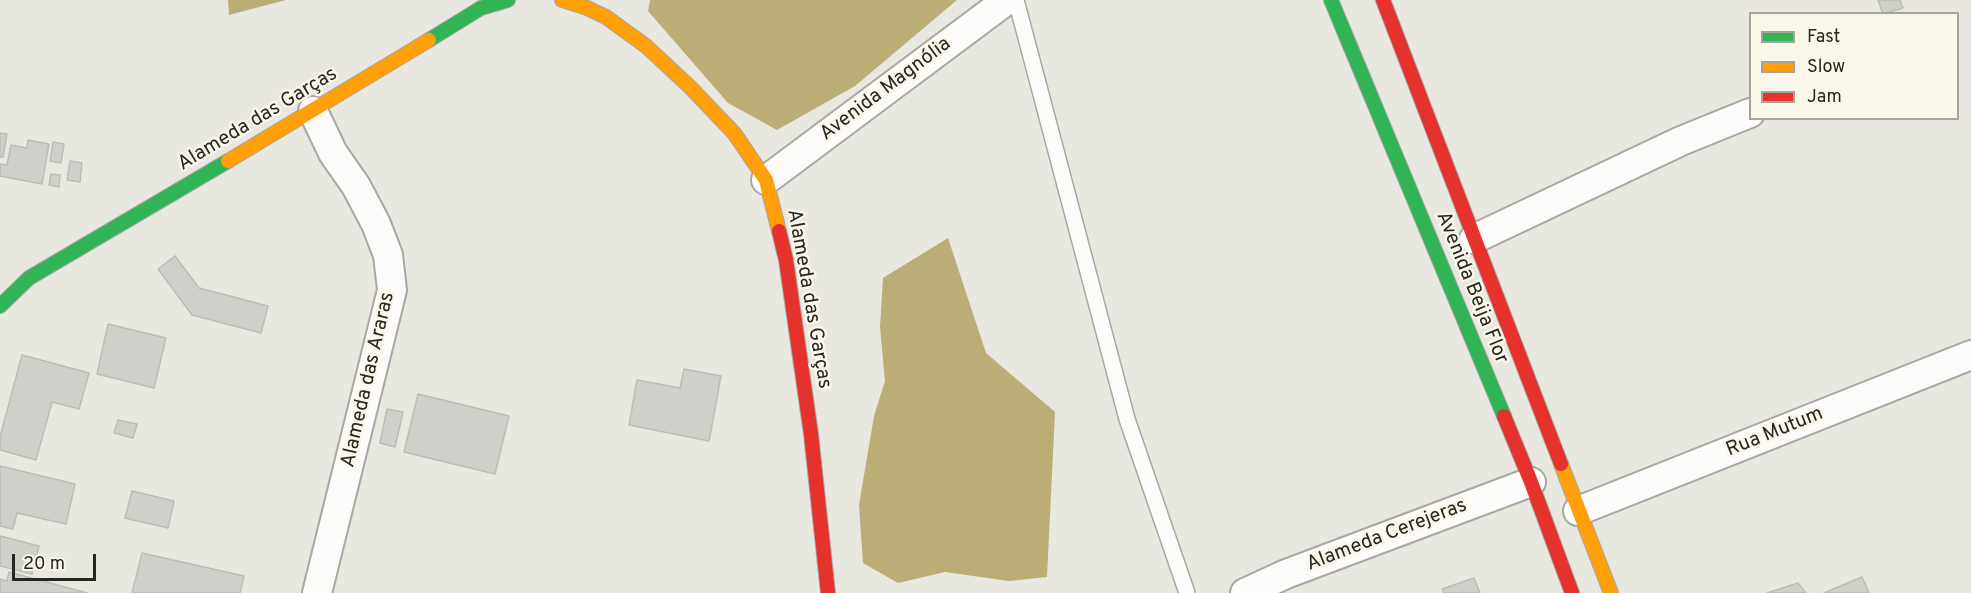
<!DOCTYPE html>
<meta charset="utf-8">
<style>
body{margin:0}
#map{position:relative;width:1971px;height:593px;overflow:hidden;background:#e8e7e0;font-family:Overpass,sans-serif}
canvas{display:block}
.legend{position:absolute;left:1749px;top:12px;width:210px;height:108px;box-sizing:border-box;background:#f9f6ea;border:2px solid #a5a39a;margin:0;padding:8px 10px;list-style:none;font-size:18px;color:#272621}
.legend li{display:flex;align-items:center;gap:12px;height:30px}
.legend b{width:30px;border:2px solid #a5a39a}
.scale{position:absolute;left:12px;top:554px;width:84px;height:27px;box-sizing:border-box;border:3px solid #272621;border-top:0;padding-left:8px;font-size:18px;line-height:21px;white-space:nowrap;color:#272621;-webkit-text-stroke:4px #f9f6ea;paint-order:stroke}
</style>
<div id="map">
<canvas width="1971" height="593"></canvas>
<ul class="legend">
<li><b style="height:8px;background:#30b455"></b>Fast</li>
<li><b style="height:8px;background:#ff9f0a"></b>Slow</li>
<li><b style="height:8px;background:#e5322d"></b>Jam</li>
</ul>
<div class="scale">20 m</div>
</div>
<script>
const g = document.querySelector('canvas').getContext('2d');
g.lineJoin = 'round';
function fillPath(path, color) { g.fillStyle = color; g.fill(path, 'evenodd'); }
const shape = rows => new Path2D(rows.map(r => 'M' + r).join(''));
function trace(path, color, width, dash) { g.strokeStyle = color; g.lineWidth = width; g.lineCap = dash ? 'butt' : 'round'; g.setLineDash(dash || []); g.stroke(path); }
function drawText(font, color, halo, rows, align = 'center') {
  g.font = font + ' Overpass,sans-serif'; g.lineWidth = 5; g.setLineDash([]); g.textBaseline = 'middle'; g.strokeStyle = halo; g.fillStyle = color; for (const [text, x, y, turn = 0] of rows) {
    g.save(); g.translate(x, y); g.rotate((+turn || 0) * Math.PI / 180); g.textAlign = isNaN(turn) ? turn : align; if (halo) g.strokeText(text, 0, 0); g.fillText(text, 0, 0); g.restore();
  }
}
fillPath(shape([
 [228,0,286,0,229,15],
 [650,0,957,0,855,86,777,130,728,103,648,11],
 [948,238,986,353,1055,412,1047,577,1009,581,945,572,898,583,863,563,859,505,874,416,885,381,880,327,883,278]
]), '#baad76');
const building = shape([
 [1878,0,1900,0,1903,8,1883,14,1878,0],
 [0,133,7,134,3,157,0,157,0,133],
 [28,140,49,144,42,184,0,176,0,164,7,165,11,145,27,148,28,140],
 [53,142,64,144,61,163,50,161,53,142],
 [70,161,82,163,80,182,67,180,70,161],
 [51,174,60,175,59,187,49,185,51,174],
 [175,256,199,288,268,306,261,333,192,315,158,269,175,256],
 [108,324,166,338,154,388,97,374,108,324],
 [22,355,89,373,79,409,52,402,36,460,0,450,0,437,22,355],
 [684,369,721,376,709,441,629,425,637,380,680,388,684,369],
 [418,394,509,416,495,474,404,452,418,394],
 [387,409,403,412,395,447,380,443,387,409],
 [118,420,137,424,133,438,114,433,118,420],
 [0,466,75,484,66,524,17,513,13,529,0,526,0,466],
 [132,491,174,501,168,528,125,518,132,491],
 [0,536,39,546,32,574,0,566,0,536],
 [142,553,244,576,240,593,132,593,142,553],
 [9,572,87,593,0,593,0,579,7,581,9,572],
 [1862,577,1869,593,1824,593,1862,577],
 [1474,578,1480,593,1444,593,1442,589,1474,578],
 [1798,583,1806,593,1767,593,1798,583]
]);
fillPath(building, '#d0d0ca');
trace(building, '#bcbbb6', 1.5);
const lane = shape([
 [1016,0,1127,419,1187,593]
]);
const street = shape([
 [313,111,333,153,356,186,376,224,388,255,392,290,317,593],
 [766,180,1007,0],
 [1474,239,1681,141,1750,113],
 [1578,511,1971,355],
 [1245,593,1286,574,1531,482]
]);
const fast = shape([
 [1331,0,1504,416],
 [429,40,481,8,508,0],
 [0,306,29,278,228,161]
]);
const slow = shape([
 [562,0,587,8,606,17,646,46,690,87,734,133,766,180,779,231],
 [228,161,429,40],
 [1561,464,1611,593]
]);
const jam = shape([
 [1383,0,1561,464],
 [779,231,786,260,811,434,828,593],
 [1504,416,1531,482,1572,593]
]);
trace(lane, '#a8a7a2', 18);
trace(street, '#a8a7a2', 32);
trace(fast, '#a8a7a2', 16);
trace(slow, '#a8a7a2', 16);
trace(jam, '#a8a7a2', 16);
trace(lane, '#fcfbfa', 15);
trace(street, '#fcfbfa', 28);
trace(fast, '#30b455', 14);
trace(slow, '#ff9f0a', 14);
trace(jam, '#e5322d', 14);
drawText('20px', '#272621', '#f9f6ea', [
 ["Avenida Magnólia",886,90,-37],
 ["Alameda das Garças",258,120,-31],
 ["Avenida Beija Flor",1471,288,68],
 ["Alameda das Garças",808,299,80],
 ["Alameda das Araras",369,380,-77],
 ["Rua Mutum",1775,433,-22],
 ["Alameda Cerejeras",1387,536,-21]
]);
</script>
